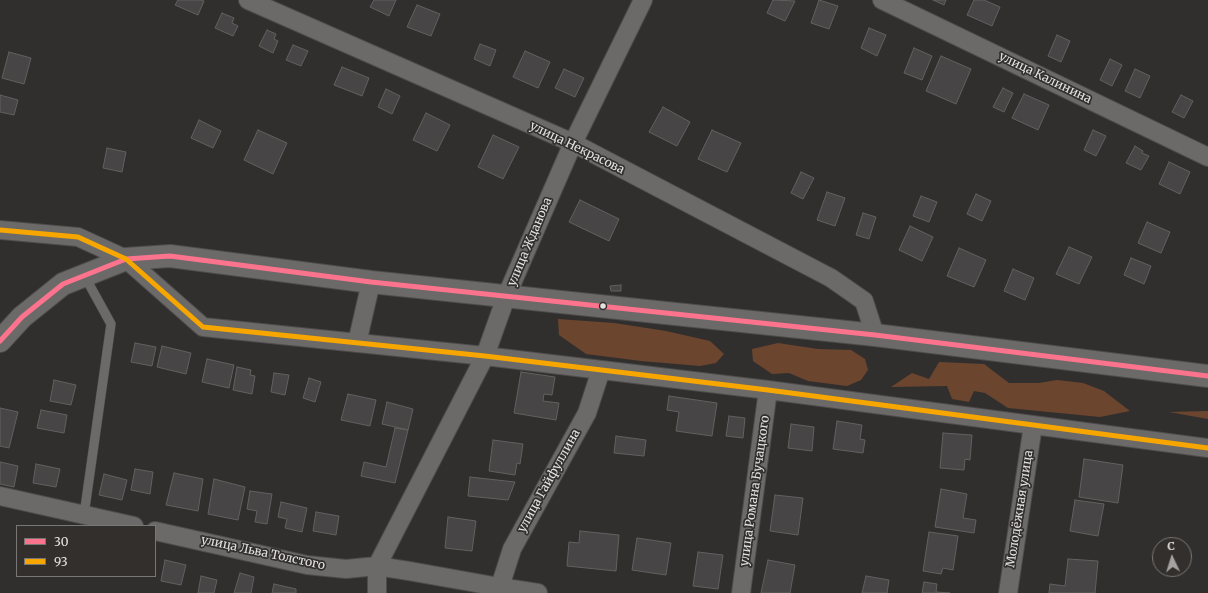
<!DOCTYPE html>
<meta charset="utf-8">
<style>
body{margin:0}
#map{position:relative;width:1208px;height:593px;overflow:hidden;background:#312f2e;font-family:Merriweather,serif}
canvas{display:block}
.legend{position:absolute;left:16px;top:525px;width:140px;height:52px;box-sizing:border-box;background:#322f2d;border:1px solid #797775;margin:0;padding:5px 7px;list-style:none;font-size:12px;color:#e4e2e1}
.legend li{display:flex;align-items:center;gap:8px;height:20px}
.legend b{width:20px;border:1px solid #797775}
.north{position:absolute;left:1152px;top:537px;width:40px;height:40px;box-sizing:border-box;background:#322f2d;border:1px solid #797775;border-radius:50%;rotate:356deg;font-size:11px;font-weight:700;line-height:16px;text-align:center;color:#e4e2e1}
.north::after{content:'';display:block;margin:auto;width:14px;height:18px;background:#a5a3a2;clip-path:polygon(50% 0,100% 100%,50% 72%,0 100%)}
</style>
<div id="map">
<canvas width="1208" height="593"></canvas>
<ul class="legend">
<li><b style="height:5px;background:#fc738d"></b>30</li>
<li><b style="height:5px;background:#f7a600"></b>93</li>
</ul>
<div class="north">С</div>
</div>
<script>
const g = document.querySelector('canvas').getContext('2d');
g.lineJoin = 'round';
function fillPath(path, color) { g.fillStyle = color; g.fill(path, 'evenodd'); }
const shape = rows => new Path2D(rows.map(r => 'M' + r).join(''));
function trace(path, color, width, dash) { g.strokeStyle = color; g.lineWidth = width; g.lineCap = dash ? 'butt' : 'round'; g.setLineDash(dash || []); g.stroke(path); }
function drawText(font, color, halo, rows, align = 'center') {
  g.font = font + ' Merriweather,serif'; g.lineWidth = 3.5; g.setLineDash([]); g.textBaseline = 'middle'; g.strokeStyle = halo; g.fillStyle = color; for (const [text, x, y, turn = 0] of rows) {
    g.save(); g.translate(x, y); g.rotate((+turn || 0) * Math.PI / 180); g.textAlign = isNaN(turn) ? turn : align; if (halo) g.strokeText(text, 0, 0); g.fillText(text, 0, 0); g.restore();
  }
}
fillPath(shape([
 [558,319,614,323,666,331,710,341,724,354,716,363,700,366,641,361,586,354,559,335],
 [778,343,818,349,851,350,865,359,868,370,861,380,847,386,808,381,789,373,772,374,753,361,752,349],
 [939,362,984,364,1009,383,1039,383,1057,380,1083,383,1104,391,1130,411,1100,417,1008,408,985,393,974,391,969,402,952,399,947,386,891,387,912,373,929,379],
 [1208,411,1208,419,1169,412]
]), '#6c452f');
const building = shape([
 [178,0,201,0,204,1,198,15,175,5,178,0],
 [374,0,396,0,389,16,370,7,374,0],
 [773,0,795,1,785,21,767,13,773,0],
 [819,0,838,6,829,29,811,23,819,0],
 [933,0,946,0,944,5,933,0],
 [974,0,984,0,1000,7,992,26,967,15,974,0],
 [417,5,440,14,431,36,407,27,417,5],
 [222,13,234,18,232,23,238,26,233,36,215,28,222,13],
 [869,28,886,35,877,56,861,48,869,28],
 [267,30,276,34,274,39,278,41,273,53,259,46,267,30],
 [1057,35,1070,41,1061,62,1048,56,1057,35],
 [480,44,496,50,490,66,474,59,480,44],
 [293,45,308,51,301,66,286,60,293,45],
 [914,48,932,56,922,80,904,73,914,48],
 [525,51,550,62,538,88,513,77,525,51],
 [9,52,31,58,24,84,2,78,9,52],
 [941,56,971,69,956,104,926,91,941,56],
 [1110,59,1122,65,1112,86,1100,80,1110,59],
 [342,67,369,78,362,96,334,85,342,67],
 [564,69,584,78,575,97,555,88,564,69],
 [1135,69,1150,76,1140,98,1125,91,1135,69],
 [1003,88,1013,93,1004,112,993,107,1003,88],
 [386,89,400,96,392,114,378,107,386,89],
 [1024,94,1049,105,1038,130,1012,118,1024,94],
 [0,95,18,100,14,115,0,112,0,95],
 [1181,95,1193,101,1184,118,1172,112,1181,95],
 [663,107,690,122,677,146,649,132,663,107],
 [426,113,450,125,437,151,413,140,426,113],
 [199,120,221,131,213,148,191,138,199,120],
 [258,130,287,143,273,174,244,160,258,130],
 [712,130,741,143,727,172,698,159,712,130],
 [1093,130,1106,136,1096,156,1084,150,1093,130],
 [493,135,519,147,503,179,478,167,493,135],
 [1135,146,1143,151,1142,153,1149,156,1141,170,1126,163,1135,146],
 [107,148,126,152,122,172,103,168,107,148],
 [1169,162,1190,172,1180,194,1159,184,1169,162],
 [801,172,814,178,803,199,791,193,801,172],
 [827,192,845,198,835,226,817,220,827,192],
 [976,194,991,201,982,221,967,214,976,194],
 [921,196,937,202,929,222,913,216,921,196],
 [580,200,619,219,609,241,569,222,580,200],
 [863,213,876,217,869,239,856,235,863,213],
 [1147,222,1170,232,1161,253,1138,243,1147,222],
 [910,226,933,237,922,261,899,250,910,226],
 [1069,247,1092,257,1079,284,1056,274,1069,247],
 [959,248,986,260,974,287,947,276,959,248],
 [1131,258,1151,266,1144,284,1124,275,1131,258],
 [1013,269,1034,278,1025,300,1004,291,1013,269],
 [621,285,621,291,611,291,610,286,621,285],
 [135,343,156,347,152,366,131,362,135,343],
 [162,346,191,353,186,374,157,367,162,346],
 [207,359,234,365,229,388,202,382,207,359],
 [237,367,251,370,250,375,255,376,252,394,233,390,237,367],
 [521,372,555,377,552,395,544,394,543,401,559,403,556,420,514,413,521,372],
 [274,373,289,375,285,395,271,392,274,373],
 [309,378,321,382,315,402,303,398,309,378],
 [54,380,76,385,71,405,50,401,54,380],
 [348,394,376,400,370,426,341,420,348,394],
 [669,396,717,403,712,436,676,431,679,412,667,410,669,396],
 [387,402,413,409,408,430,382,424,387,402],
 [0,408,18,412,9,448,0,446,0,408],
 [41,410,67,415,64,433,37,428,41,410],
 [729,416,745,418,743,438,726,436,729,416],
 [837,421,862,425,860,439,865,440,863,453,833,449,837,421],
 [791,424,814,427,812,451,788,448,791,424],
 [395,428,408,430,395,483,361,476,364,462,386,467,395,428],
 [943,433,972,435,970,460,965,459,964,470,940,468,943,433],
 [616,436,646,440,644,456,614,453,616,436],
 [493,440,523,444,520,464,517,463,515,475,489,471,493,440],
 [1084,459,1123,465,1118,503,1079,497,1084,459],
 [0,462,18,466,14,487,0,484,0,462],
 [36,464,60,469,56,487,33,483,36,464],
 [135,469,153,472,150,494,131,490,135,469],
 [174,473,203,479,198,511,166,505,174,473],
 [104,474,127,480,122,500,99,495,104,474],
 [470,477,515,482,508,500,468,496,470,477],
 [214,479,245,487,238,520,208,514,214,479],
 [941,489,967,494,963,518,976,520,974,533,935,527,941,489],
 [250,491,272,494,267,524,255,522,257,511,247,509,250,491],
 [775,495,803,498,798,535,770,531,775,495],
 [1075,500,1104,504,1098,536,1070,531,1075,500],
 [281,502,307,508,302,532,285,528,287,519,278,517,281,502],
 [316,512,339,516,336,535,313,531,316,512],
 [448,517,476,521,472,551,445,548,448,517],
 [580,531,619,535,616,571,567,566,569,542,579,543,580,531],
 [929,532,958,536,953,570,943,568,941,574,923,571,929,532],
 [637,538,671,543,666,575,632,570,637,538],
 [698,552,723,555,718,589,693,586,698,552],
 [1068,559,1098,561,1095,593,1049,593,1050,584,1065,586,1068,559],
 [165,560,186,565,181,585,161,581,165,560],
 [768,560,795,565,790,593,761,593,768,560],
 [240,573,254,577,251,593,234,593,240,573],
 [201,576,217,580,214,593,198,593,201,576],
 [866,576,889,580,887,593,862,593,866,576],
 [924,582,937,584,936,592,950,593,922,593,924,582],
 [274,584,296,589,296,593,272,593,274,584]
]);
fillPath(building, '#474545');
trace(building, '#626160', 1);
const service = shape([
 [84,515,111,324,84,275]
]);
const minor = shape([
 [248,0,573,143,831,278,864,301,875,335],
 [882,0,1208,157],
 [0,230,78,237,126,259,203,327,485,356,768,390,1208,448],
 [357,343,371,282],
 [0,496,134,526],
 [155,531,307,565,346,569,377,566,409,571,499,587,538,593],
 [377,593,377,566,485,356,506,297,573,143,643,0],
 [498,593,512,549,587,413,601,370],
 [741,593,768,390],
 [1008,593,1033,425]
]);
const tertiary = shape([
 [0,341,22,317,63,284,126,259,170,256,371,282,875,335,1208,376]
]);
trace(service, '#4e4c4b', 10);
trace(minor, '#4e4c4b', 20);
trace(tertiary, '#4e4c4b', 24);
trace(service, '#6b6a69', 9);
trace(minor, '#6b6a69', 18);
trace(tertiary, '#6b6a69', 22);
trace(shape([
 [0,341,22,317,63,284,126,259,170,256,371,282,875,335,1208,376]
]), '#fc738d', 5);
trace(shape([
 [0,230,78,237,126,259,203,327,485,356,768,390,1208,448]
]), '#f7a600', 5);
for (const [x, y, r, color] of [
 [603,306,3.5,"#e4e2e1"]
]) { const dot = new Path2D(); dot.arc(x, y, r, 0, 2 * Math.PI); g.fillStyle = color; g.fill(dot); trace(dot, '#322f2d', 1.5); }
drawText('12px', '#e4e2e1', '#322f2d', [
 ["улица Калинина",1045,78,26],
 ["улица Некрасова",577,148,26],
 ["улица Жданова",530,242,-67],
 ["улица Гайфуллина",549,481,-61],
 ["улица Романа Бучацкого",755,491,-82],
 ["Молодёжная улица",1020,509,-81],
 ["улица Льва Толстого",263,553,12]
]);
</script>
